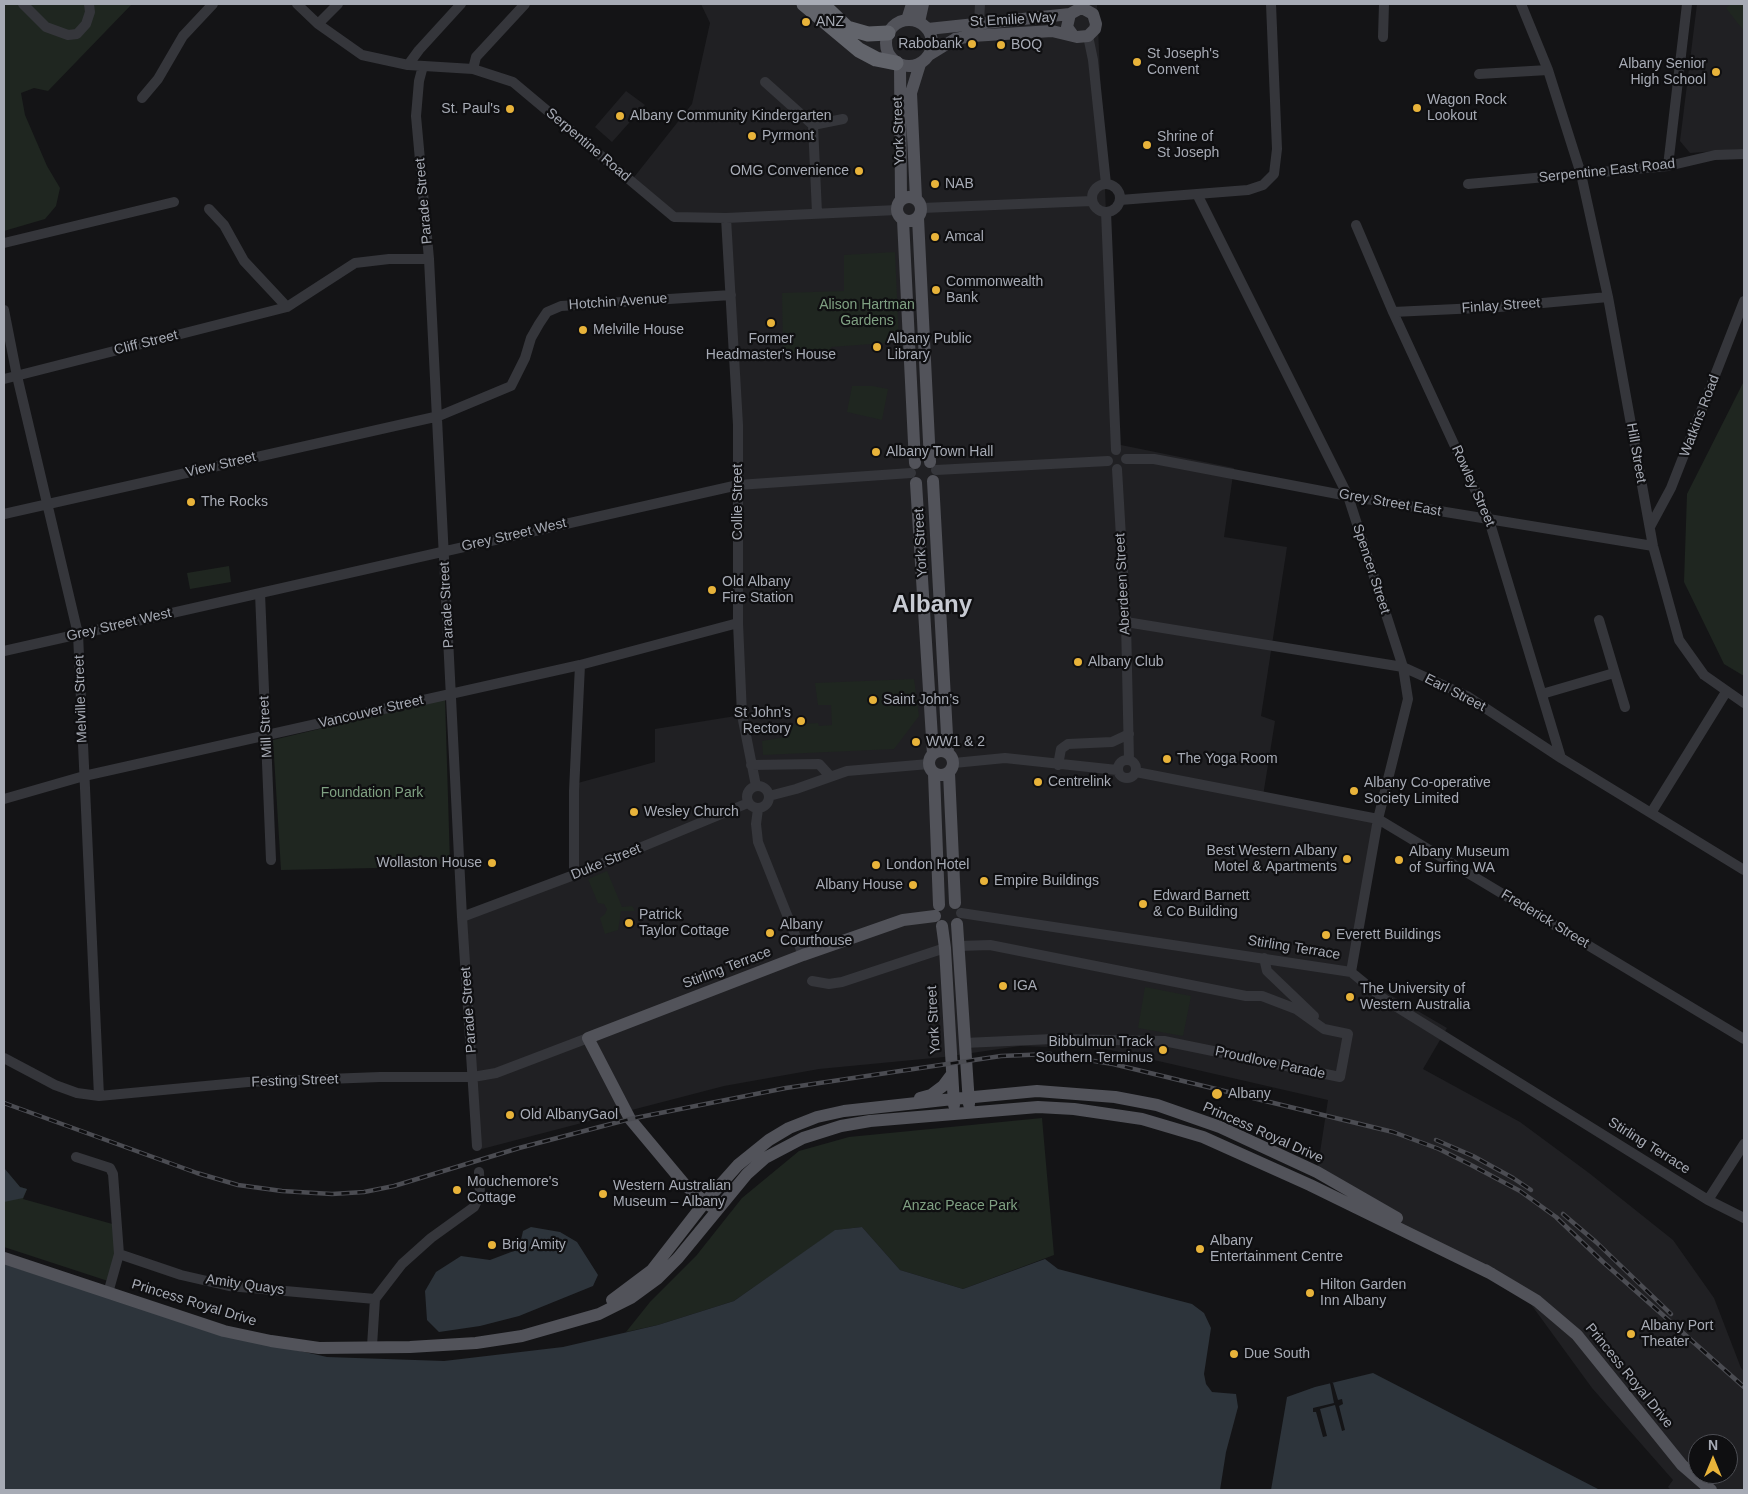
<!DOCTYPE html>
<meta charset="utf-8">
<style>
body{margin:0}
#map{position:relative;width:1748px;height:1494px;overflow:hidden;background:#141416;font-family:Helvetica,sans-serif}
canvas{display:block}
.frame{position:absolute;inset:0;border:5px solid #a7abb5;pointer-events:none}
.north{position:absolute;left:1688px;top:1434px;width:50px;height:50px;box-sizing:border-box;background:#0f0f11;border:1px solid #4c4d53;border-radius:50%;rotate:0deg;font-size:14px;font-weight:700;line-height:20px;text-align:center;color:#a7abb5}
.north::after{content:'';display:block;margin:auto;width:18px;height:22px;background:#e8b33a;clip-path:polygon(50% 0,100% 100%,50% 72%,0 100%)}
</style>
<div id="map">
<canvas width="1748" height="1494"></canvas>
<div class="frame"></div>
<div class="north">N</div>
</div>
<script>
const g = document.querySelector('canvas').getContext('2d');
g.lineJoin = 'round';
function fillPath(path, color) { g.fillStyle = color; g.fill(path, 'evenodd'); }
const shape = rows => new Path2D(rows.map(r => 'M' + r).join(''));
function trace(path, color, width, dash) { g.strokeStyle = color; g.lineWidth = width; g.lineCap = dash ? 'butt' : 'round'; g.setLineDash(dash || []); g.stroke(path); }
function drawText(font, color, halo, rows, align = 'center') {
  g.font = font + ' Helvetica,sans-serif'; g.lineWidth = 4.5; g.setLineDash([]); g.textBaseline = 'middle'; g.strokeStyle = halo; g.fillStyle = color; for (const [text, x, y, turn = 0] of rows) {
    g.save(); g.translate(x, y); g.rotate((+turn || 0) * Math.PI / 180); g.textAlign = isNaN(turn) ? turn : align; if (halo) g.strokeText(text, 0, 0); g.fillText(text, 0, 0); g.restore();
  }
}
fillPath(shape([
 [701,4,1097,4,1116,444,1234,468,1224,537,1287,547,1261,716,1275,721,1263,796,1378,819,1351,972,1447,1028,1423,1069,1520,1122,1589,1173,1673,1240,1714,1298,1741,1368,1744,1371,1744,1490,1671,1490,1668,1487,1673,1480,1592,1388,1530,1303,1317,1172,1328,1100,1106,1049,1020,1046,944,1057,819,1069,724,1086,478,1150,462,917,574,875,574,784,655,762,655,729,742,715,738,485,726,218,674,217,631,181,692,104,710,23],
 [1698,1444,1728,1444,1728,1474,1698,1474],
 [1697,4,1744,4,1744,149,1690,153,1680,141],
 [626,91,645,105,612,142,595,127]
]), '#202023');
fillPath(shape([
 [4,4,132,4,48,91,34,88,21,93,25,115,47,166,60,188,56,206,45,219,4,231],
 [1731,4,1744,4,1744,31,1726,8],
 [895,252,899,342,831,347,830,352,783,353,782,293,844,291,844,255],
 [1744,381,1744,676,1724,664,1684,582,1687,494],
 [852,386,872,386,888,389,882,420,847,412],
 [229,566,231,582,190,589,187,573],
 [914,679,919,716,894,749,763,755,762,741,785,737,785,725,818,723,819,726,832,725,831,705,818,705,815,683],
 [445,699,450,863,375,868,281,870,273,740],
 [607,871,622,907,632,906,635,911,621,911,618,930,605,934,600,918,605,914,607,909,604,904,598,903,588,879],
 [1145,987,1191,996,1183,1036,1138,1028],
 [1042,1118,1054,1255,963,1289,900,1270,862,1227,836,1230,734,1301,658,1325,626,1332,650,1302,696,1256,742,1198,799,1151,849,1137],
 [4,1168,20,1187,27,1189,23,1199,116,1225,119,1254,108,1281,4,1247]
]), '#1f2620');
fillPath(shape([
 [4,1168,20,1187,27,1189,23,1198,4,1202],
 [531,1227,560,1232,577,1242,598,1275,593,1286,519,1316,480,1326,439,1332,427,1320,425,1291,436,1272,461,1256,490,1260,519,1249,523,1231],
 [862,1227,900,1270,963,1289,1045,1259,1058,1269,1192,1304,1204,1313,1211,1328,1204,1374,1206,1384,1212,1392,1236,1394,1238,1407,1226,1452,1220,1490,4,1490,4,1262,224,1334,327,1357,444,1361,563,1347,658,1325,734,1301,835,1230],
 [1373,1373,1598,1489,1598,1490,1271,1490,1287,1397,1315,1387]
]), '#2d343b');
fillPath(shape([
 [1330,1383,1333,1383,1338,1400,1342,1399,1343,1404,1339,1406,1345,1430,1342,1431,1335,1405,1320,1409,1327,1436,1323,1437,1316,1412,1313,1412,1313,1408,1334,1403]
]), '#141416');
trace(shape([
 [23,4,46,27,68,35,77,34,86,24,90,12,89,4],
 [297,4,318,24,362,55,408,65,473,69,513,82,674,217,726,218,897,210],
 [1521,4,1548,70,1581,174,1608,297,1653,546,1679,640,1704,675,1744,703],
 [979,23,980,4],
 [318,24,338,4],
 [1088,36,1093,60,1106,184],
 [1383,37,1384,4],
 [408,65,419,50,461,4],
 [423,66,419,81,416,116,429,259,462,917,477,1146],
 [473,69,476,57,525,4],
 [1479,74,1548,70],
 [765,82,813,125,817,213],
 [142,98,158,79,183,36,213,4],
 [813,125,843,119],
 [1668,166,1687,4],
 [1468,184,1668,166,1715,155,1744,154],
 '1092 198a14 14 0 1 1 28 0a14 14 0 1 1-28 0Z',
 [1197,194,1348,496,1403,667,1408,699,1378,819,1351,972],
 [1120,200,1248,190,1263,185,1274,174,1277,149,1271,4],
 [922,208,1092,201],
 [209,209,224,225,244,261,287,307],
 [1106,212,1116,450],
 [726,218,738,425,738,623,742,715,756,786],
 [1356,225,1393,312,1489,520,1561,758],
 [4,243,174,202],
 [4,310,17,376,78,634,99,1096],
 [1393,312,1499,307,1608,297],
 [4,379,287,307,355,263,389,259,429,259],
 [1126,459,1154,459,1348,496,1653,546],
 [1117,469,1126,622,1129,760],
 [936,470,1108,461],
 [4,514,439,416,511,386,525,358,531,338,539,324,547,312,561,306,731,295],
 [1650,527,1671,488,1744,301],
 [260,593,271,860],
 [1599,620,1625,707],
 [1126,622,1403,667,1467,696,1561,758,1744,870],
 [4,651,738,485,911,473],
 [1542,694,1614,673],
 '1118 769a9 9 0 1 1 18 0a9 9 0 1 1-18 0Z',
 [954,763,1005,758,1117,770],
 [751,765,819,764,830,776],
 [1058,765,1061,749,1068,744,1112,742,1129,734],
 [1136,772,1378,819,1744,1039],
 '747 797a11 11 0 1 1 22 0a11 11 0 1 1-22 0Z',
 [769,796,796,789,847,771,929,764],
 [4,799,84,776,580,665,738,623],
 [758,809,756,824,758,842,803,955],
 [1651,813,1726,692],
 [574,875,574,791,580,665],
 [961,913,1351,972,1384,999,1708,1200,1744,1218],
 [462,917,574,875,748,803],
 [959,946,990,945,1246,996,1262,996,1296,1009,1324,1029,1348,1034,1340,1077,1164,1041,1053,1039,964,1043],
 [1264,958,1267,971,1314,1016],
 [812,981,829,984,842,982,945,948],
 [4,1058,55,1085,77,1093,99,1096,248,1082,380,1077,473,1077,496,1073,588,1038],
 [76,1157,110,1168,113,1174,119,1254,108,1293],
 [1708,1200,1744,1144],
 [119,1254,181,1275,229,1286,375,1299],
 [372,1346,375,1299,402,1264,431,1238,474,1207,480,1195,479,1172]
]), '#35363b', 10);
trace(shape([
 '886 43a23 23 0 1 1 46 0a23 23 0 1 1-46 0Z',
 [907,20,912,4],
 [919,22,923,4],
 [928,29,1070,14],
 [929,55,955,39,972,36,1052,31,1077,37,1088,36,1095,29,1096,24,1093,14,1084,9,1079,9,1070,14,1067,27,1072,34],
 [900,65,901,200],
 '897 209a12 12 0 1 1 24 0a12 12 0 1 1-24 0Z',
 [916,199,911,93,920,64],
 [918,218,930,462],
 [903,220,915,463],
 [933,481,948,753],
 [916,483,933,754],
 '929 763a12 12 0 1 1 24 0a12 12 0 1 1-24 0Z',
 [949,773,955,903],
 [934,774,939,905],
 [957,924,969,1104],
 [942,926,945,948,954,1105],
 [920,1098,931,1095,943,1086,952,1074],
 [710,1206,686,1186,630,1119,588,1038,803,955,903,920,935,916],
 [4,1258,224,1331,271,1341,319,1348,410,1347,476,1343,522,1336,599,1314,631,1298,657,1279,678,1258,747,1174,765,1158,803,1138,841,1126,870,1121,1038,1107,1074,1109,1142,1119,1203,1137,1310,1185,1492,1274],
 [1485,1270,1537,1301,1577,1335,1682,1465,1711,1490],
 [612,1300,652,1270,705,1202,738,1165,769,1140,789,1128,817,1117,844,1111,953,1099,1037,1091,1115,1097,1157,1105,1220,1127,1317,1172,1397,1218]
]), '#52535a', 12);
trace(shape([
 [804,4,859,50,876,59,896,63],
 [822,4,847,28,868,34,888,33]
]), '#62646b', 15);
const rail = shape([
 [4,1103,197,1173,238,1185,282,1191,332,1194,364,1192,394,1186,519,1148,630,1119,786,1088,1001,1056,1050,1054,1113,1064,1393,1132,1439,1149,1473,1166,1520,1191,1556,1217,1603,1262,1744,1387],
 [1436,1140,1473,1156,1513,1178,1531,1190],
 [1563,1214,1596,1242,1671,1314]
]);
trace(rail, '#4b4c52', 4.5);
trace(rail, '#0f0f11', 2.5, [8]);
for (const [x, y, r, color] of [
 [806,22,5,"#e8b33a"],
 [972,44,5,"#e8b33a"],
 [1001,45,5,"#e8b33a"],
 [1137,62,5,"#e8b33a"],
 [1716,72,5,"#e8b33a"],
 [1417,108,5,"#e8b33a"],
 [510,109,5,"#e8b33a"],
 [620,116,5,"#e8b33a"],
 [752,136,5,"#e8b33a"],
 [1147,145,5,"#e8b33a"],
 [859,171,5,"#e8b33a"],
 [935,184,5,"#e8b33a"],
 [935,237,5,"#e8b33a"],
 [936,290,5,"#e8b33a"],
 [771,323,5,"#e8b33a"],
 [583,330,5,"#e8b33a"],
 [877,347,5,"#e8b33a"],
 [876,452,5,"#e8b33a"],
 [191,502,5,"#e8b33a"],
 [712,590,5,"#e8b33a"],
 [1078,662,5,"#e8b33a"],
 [873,700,5,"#e8b33a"],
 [801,721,5,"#e8b33a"],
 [916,742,5,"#e8b33a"],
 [1167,759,5,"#e8b33a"],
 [1038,782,5,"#e8b33a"],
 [1354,791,5,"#e8b33a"],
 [634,812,5,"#e8b33a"],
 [1347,859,5,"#e8b33a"],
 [1399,860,5,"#e8b33a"],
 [492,863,5,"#e8b33a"],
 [876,865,5,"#e8b33a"],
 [984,881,5,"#e8b33a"],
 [913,885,5,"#e8b33a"],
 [1143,904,5,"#e8b33a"],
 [629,923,5,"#e8b33a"],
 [770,933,5,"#e8b33a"],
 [1326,935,5,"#e8b33a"],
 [1003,986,5,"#e8b33a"],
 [1350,997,5,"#e8b33a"],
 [1163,1050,5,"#e8b33a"],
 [1217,1094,6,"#e8b33a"],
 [510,1115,5,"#e8b33a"],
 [457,1190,5,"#e8b33a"],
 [603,1194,5,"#e8b33a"],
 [492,1245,5,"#e8b33a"],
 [1200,1249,5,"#e8b33a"],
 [1310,1293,5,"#e8b33a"],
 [1631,1334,5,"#e8b33a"],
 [1234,1354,5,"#e8b33a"]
]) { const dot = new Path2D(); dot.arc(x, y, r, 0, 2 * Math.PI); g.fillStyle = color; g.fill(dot); trace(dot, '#0f0f11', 2); }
drawText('14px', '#a7abb5', '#0f0f11', [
 ["St Emilie Way",1013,20,-3],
 ["York Street",899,131,-92],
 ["Serpentine Road",588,145,40],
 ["Serpentine East Road",1607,171,-6],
 ["Parade Street",424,201,-95],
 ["Hotchin Avenue",618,302,-4],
 ["Finlay Street",1501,306,-4],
 ["Cliff Street",146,343,-14],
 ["Watkins Road",1700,416,-69],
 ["Hill Street",1636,453,80],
 ["View Street",221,465,-13],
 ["Rowley Street",1473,486,66],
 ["Collie Street",738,502,-90],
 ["Grey Street East",1390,503,10],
 ["Grey Street West",514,535,-13],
 ["York Street",921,543,-93],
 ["Spencer Street",1371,569,72],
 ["Aberdeen Street",1123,584,-93],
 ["Parade Street",447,605,-93],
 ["Grey Street West",119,625,-13],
 ["Earl Street",1455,693,27],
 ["Melville Street",81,699,-92],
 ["Vancouver Street",371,712,-13],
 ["Mill Street",266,727,-93],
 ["Duke Street",606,862,-22],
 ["Frederick Street",1545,919,31],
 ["Stirling Terrace",1294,948,9],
 ["Stirling Terrace",727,968,-21],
 ["Parade Street",469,1010,-94],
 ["York Street",934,1020,-93],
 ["Proudlove Parade",1270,1063,12],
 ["Festing Street",295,1081,-2],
 ["Princess Royal Drive",1263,1133,24],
 ["Stirling Terrace",1649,1146,32],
 ["Amity Quays",245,1285,8],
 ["Princess Royal Drive",194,1303,17],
 ["Princess Royal Drive",1629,1376,51]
]);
drawText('14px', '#a7abb5', '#0f0f11', [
 ["ANZ",816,22],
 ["Rabobank",962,44,"right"],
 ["BOQ",1011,45],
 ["St Joseph's",1147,54],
 ["Convent",1147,70],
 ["Albany Senior",1706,64,"right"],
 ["High School",1706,80,"right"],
 ["Wagon Rock",1427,100],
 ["Lookout",1427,116],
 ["St. Paul's",500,109,"right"],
 ["Albany Community Kindergarten",630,116],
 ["Pyrmont",762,136],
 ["Shrine of",1157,137],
 ["St Joseph",1157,153],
 ["OMG Convenience",849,171,"right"],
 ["NAB",945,184],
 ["Amcal",945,237],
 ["Commonwealth",946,282],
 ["Bank",946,298],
 ["Melville House",593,330],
 ["Former",771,339,"center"],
 ["Headmaster's House",771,355,"center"],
 ["Albany Public",887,339],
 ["Library",887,355],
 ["Albany Town Hall",886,452],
 ["The Rocks",201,502],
 ["Old Albany",722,582],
 ["Fire Station",722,598],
 ["Albany Club",1088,662],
 ["Saint John’s",883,700],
 ["St John's",791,713,"right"],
 ["Rectory",791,729,"right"],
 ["WW1 & 2",926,742],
 ["The Yoga Room",1177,759],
 ["Centrelink",1048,782],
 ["Albany Co-operative",1364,783],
 ["Society Limited",1364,799],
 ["Wesley Church",644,812],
 ["Best Western Albany",1337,851,"right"],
 ["Motel & Apartments",1337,867,"right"],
 ["Albany Museum",1409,852],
 ["of Surfing WA",1409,868],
 ["Wollaston House",482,863,"right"],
 ["London Hotel",886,865],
 ["Empire Buildings",994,881],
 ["Albany House",903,885,"right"],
 ["Edward Barnett",1153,896],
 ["& Co Building",1153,912],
 ["Patrick",639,915],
 ["Taylor Cottage",639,931],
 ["Albany",780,925],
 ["Courthouse",780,941],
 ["Everett Buildings",1336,935],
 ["IGA",1013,986],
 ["The University of",1360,989],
 ["Western Australia",1360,1005],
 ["Bibbulmun Track",1153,1042,"right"],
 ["Southern Terminus",1153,1058,"right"],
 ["Albany",1228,1094],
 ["Old AlbanyGaol",520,1115],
 ["Mouchemore's",467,1182],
 ["Cottage",467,1198],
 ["Western Australian",613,1186],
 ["Museum – Albany",613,1202],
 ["Albany",1210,1241],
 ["Entertainment Centre",1210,1257],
 ["Brig Amity",502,1245],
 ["Hilton Garden",1320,1285],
 ["Inn Albany",1320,1301],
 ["Albany Port",1641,1326],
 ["Theater",1641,1342],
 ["Due South",1244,1354]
], 'left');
drawText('14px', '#7fa082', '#0f0f11', [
 ["Alison Hartman",867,305],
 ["Gardens",867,321],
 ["Foundation Park",372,793],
 ["Anzac Peace Park",960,1206]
]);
drawText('bold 24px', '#c7cad2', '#0f0f11', [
 ["Albany",932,605]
]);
</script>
